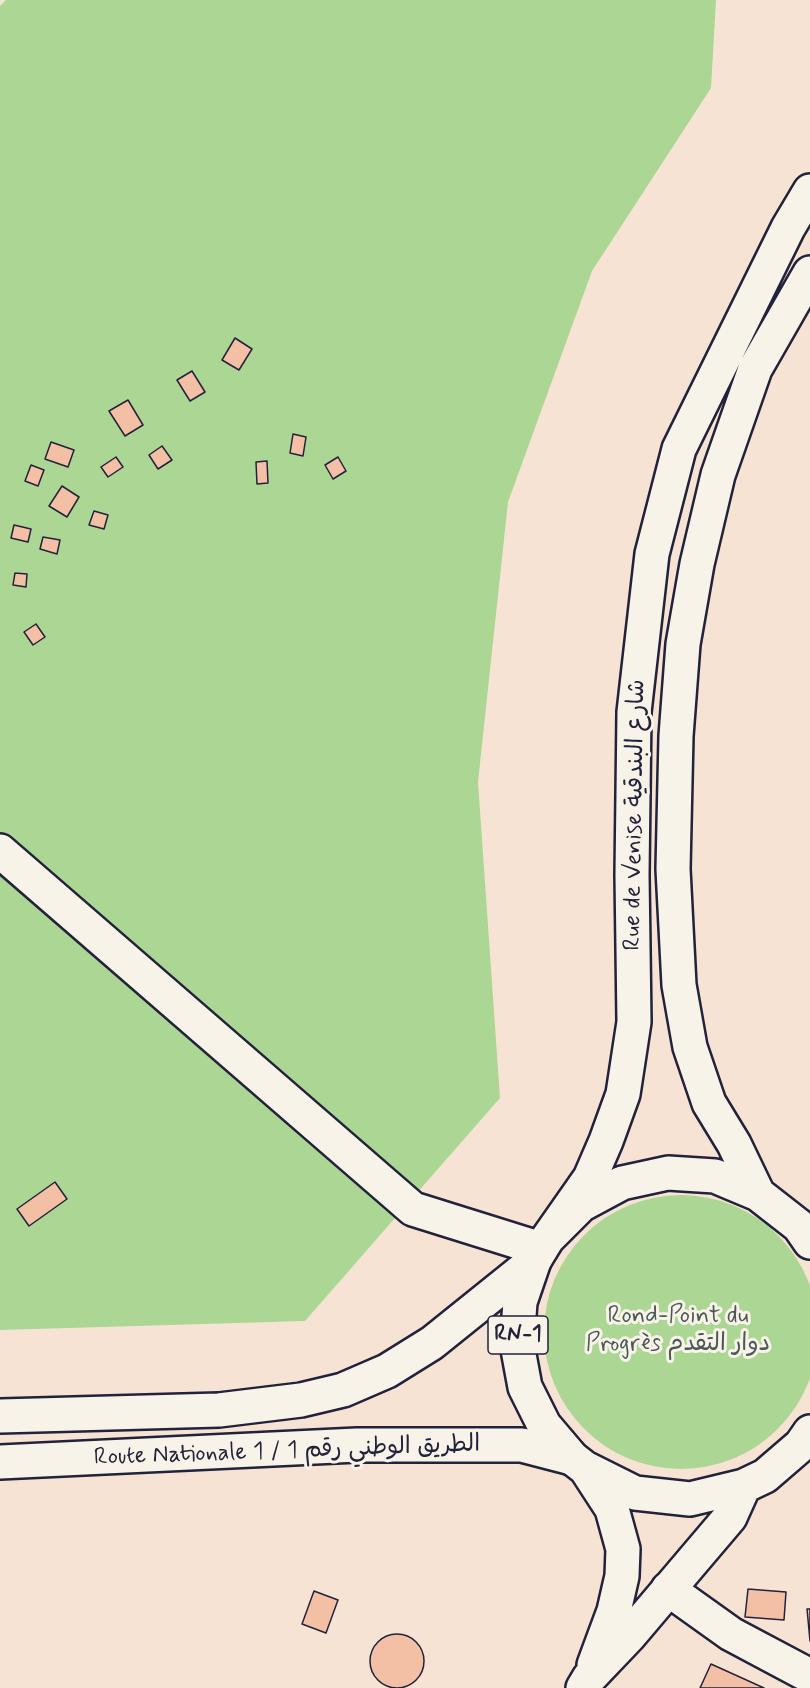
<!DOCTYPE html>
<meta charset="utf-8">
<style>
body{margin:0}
canvas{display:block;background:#f6e3d4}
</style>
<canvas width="810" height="1688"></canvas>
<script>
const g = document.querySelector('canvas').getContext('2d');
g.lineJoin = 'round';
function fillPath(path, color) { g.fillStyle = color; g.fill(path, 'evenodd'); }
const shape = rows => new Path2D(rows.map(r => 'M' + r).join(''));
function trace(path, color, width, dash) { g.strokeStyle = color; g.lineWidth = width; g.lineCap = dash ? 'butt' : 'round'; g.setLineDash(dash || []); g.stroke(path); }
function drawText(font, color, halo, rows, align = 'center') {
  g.font = font + ' Mynerve,"Playpen Sans Arabic",sans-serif'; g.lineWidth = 6; g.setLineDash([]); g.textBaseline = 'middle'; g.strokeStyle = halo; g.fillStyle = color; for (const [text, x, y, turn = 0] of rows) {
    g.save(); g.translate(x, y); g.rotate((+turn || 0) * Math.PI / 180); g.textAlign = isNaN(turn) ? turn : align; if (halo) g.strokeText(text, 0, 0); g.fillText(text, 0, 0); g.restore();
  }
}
fillPath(shape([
 [6,0,716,0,711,88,592,271,508,502,478,782,500,1098,305,1321,0,1330,0,6],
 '544 1332a137 137 0 1 1 274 0a137 137 0 1 1-274 0Z'
]), '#acd694');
const building = shape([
 [235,338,252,349,239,370,222,360,235,338],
 [192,371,205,392,190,401,177,380,192,371],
 [128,400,143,425,125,436,109,411,128,400],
 [293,434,306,437,303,456,290,453,293,434],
 [51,442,74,450,68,467,45,459,51,442],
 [162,446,172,460,158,469,149,455,162,446],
 [116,457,123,467,108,477,101,467,116,457],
 [338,457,346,471,333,479,325,465,338,457],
 [267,461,268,483,257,484,256,462,267,461],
 [31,465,44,470,38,486,25,481,31,465],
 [62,486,79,497,67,517,49,506,62,486],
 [94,511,108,515,104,529,89,525,94,511],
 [14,525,31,529,28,542,11,538,14,525],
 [43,537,60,540,57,554,40,549,43,537],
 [15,573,27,574,26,587,13,585,15,573],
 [36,624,45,637,33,645,24,632,36,624],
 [55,1182,67,1199,29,1226,17,1209,55,1182],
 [748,1589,786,1592,784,1620,745,1617,748,1589],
 [314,1591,338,1600,326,1633,302,1624,314,1591],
 [807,1609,810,1609,810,1641,807,1609],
 '370 1661a27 27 0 1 1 54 0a27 27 0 1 1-54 0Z',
 [711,1664,764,1688,700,1688,711,1664]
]);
fillPath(building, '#f3bfa5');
trace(building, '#22223b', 1.5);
const minor = shape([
 [0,851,413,1209,541,1249],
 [668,1589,731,1634,810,1676]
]);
const major = shape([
 [758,1194,734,1144,709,1103,690,1047,679,985,673,869,676,736,683,644,697,564,718,475,755,369,810,273],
 [548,1238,590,1178,606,1141,623,1094,634,1022,632,875,634,712,652,554,679,449,788,228,810,191],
 [810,1242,799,1226,758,1194,715,1176,668,1173,622,1183,581,1205,548,1238,541,1249,534,1261,520,1302,517,1344,525,1387,544,1425,572,1458,585,1468,635,1493,690,1499,744,1486,765,1476,801,1445,810,1432],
 [586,1469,612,1509,623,1549,622,1576,614,1611,594,1665],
 [583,1688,589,1678,629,1636,730,1517,744,1486]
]);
const highway = shape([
 [0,1416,219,1410,301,1400,343,1390,387,1371,432,1343,534,1261],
 [0,1462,357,1445,522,1445,572,1458]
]);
trace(minor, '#22223b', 38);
trace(major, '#22223b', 38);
trace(highway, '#22223b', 38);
trace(minor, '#f7f3e8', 33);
trace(major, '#f7f3e8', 33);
trace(highway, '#f7f3e8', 33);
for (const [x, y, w] of [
 [518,1335,60]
]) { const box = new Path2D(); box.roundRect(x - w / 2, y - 19, w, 38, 4.5); g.fillStyle = '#f7f3e8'; g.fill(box); trace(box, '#22223b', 1.5); }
drawText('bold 22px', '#22223b', null, [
 ["RN-1",518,1335]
]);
drawText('24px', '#22223b', '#f7f3e8', [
 ["Rue de Venise شارع البندقية",636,815,-89],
 ["Route Nationale 1 / الطريق الوطني رقم 1",287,1452,-2]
]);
drawText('24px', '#4b5856', '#f7f3e8', [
 ["Rond-Point du",678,1317],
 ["Progrès دوار التقدم",678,1345]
]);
</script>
